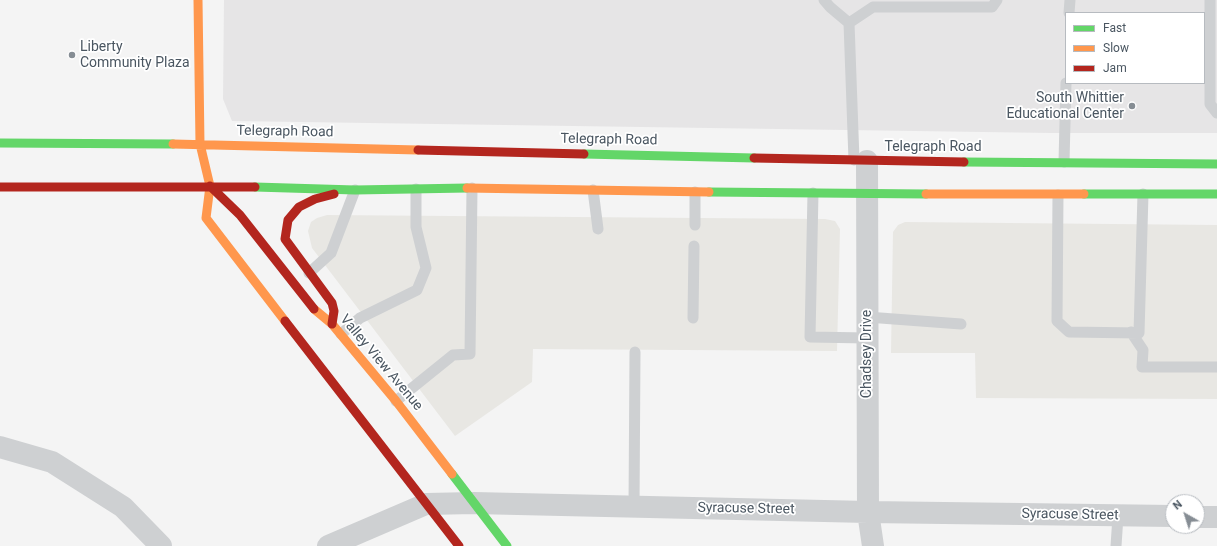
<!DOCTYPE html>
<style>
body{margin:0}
#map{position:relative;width:1217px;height:546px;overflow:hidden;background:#f4f4f4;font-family:Roboto,sans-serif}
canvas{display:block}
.legend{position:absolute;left:1065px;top:12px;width:140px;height:72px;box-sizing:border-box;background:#fff;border:1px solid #b7bbc0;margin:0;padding:5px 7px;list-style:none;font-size:12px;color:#4a5661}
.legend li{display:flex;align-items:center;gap:8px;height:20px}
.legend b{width:20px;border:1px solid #b7bbc0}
.north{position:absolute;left:1165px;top:494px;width:40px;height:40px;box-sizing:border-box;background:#fff;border:1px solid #b7bbc0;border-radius:50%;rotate:321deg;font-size:11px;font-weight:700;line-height:16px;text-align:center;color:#4a5661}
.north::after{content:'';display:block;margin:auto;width:14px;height:18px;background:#868d94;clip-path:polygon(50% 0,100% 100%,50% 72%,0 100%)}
</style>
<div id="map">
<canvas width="1217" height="546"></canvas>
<ul class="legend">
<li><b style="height:5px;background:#63d668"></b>Fast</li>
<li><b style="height:5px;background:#ff974d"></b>Slow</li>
<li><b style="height:5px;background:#b3261e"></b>Jam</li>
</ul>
<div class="north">N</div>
</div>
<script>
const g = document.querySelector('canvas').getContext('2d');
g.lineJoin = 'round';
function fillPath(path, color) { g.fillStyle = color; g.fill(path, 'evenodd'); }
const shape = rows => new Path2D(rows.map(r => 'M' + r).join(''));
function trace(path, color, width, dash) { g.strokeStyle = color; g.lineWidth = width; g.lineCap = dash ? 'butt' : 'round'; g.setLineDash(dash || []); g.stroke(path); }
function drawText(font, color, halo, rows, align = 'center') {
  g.font = font + ' Roboto,sans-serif'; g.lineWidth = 3.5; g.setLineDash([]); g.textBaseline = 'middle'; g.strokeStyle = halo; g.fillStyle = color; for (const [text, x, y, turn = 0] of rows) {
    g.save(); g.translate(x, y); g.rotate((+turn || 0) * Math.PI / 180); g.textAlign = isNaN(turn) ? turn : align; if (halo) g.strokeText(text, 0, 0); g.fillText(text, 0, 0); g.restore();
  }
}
fillPath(shape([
 [327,215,825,219,835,221,840,229,837,351,533,349,532,382,455,436,312,248,308,231,311,222,317,218],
 [905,222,1217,225,1217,399,976,398,975,353,891,353,893,232,898,225]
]), '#e8e7e3');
fillPath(shape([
 [224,0,1217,0,1217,133,1051,133,232,121,223,99],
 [1066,13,1204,13,1204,83,1066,83]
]), '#e6e5e6');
trace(shape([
 [824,0,830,7,849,23,854,160],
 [1210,0,1210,104,1217,113],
 [1069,13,1070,0],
 [849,23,873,7,992,7,997,0],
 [1064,162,1066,83],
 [593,190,598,229],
 [813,193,810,337,867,338],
 [1058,195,1057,321,1069,332,1139,333,1143,194],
 [695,225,695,192],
 [309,273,331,253,355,190],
 [867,317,961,324],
 [693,318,694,246],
 [1131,332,1143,350,1142,367,1217,367],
 [341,334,360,318,417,290,426,268,416,227,416,189],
 [396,401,453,355,470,354,472,188],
 [634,507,635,352],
 [1116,546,1118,516]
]), '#ced0d2', 11);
trace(shape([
 [867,161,868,512,873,546],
 [0,447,52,462,123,507,161,546],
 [1197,517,1217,517],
 [328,546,426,504,474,503,868,512,1173,516]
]), '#ced0d2', 22);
trace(shape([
 [0,143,173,144],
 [584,154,754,158],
 [964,162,1217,164],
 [255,187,355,190,467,188],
 [709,192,926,194],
 [1084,194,1217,194],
 [452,474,507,546]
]), '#63d668', 9);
trace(shape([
 [198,0,200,144,210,186,206,218,285,321],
 [173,144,418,150],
 [467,188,709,192],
 [926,194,1084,194],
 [314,309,332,324,396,401,452,474]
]), '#ff974d', 9);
trace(shape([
 [418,150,584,154],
 [754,158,964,162],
 [210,186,240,215,314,309],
 [0,187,255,187],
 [285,321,459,546],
 [332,324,334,311,332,303,285,239,288,220,299,207,315,199,334,194]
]), '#b3261e', 9);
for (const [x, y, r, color] of [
 [72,55,4,"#868d94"],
 [1132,106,4,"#868d94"]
]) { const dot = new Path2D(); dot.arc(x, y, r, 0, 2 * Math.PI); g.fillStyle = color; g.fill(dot); trace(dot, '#fff', 1.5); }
drawText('14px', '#4a5661', '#fff', [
 ["Liberty",80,47],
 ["Community Plaza",80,63],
 ["South Whittier",1124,98,"right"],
 ["Educational Center",1124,114,"right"]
], 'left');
drawText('14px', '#4a5661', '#fff', [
 ["Telegraph Road",285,132,1],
 ["Telegraph Road",609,140,1],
 ["Telegraph Road",933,147],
 ["Chadsey Drive",867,354,-90],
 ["Valley View Avenue",381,363,50],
 ["Syracuse Street",746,509,1],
 ["Syracuse Street",1070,515,1]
]);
</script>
